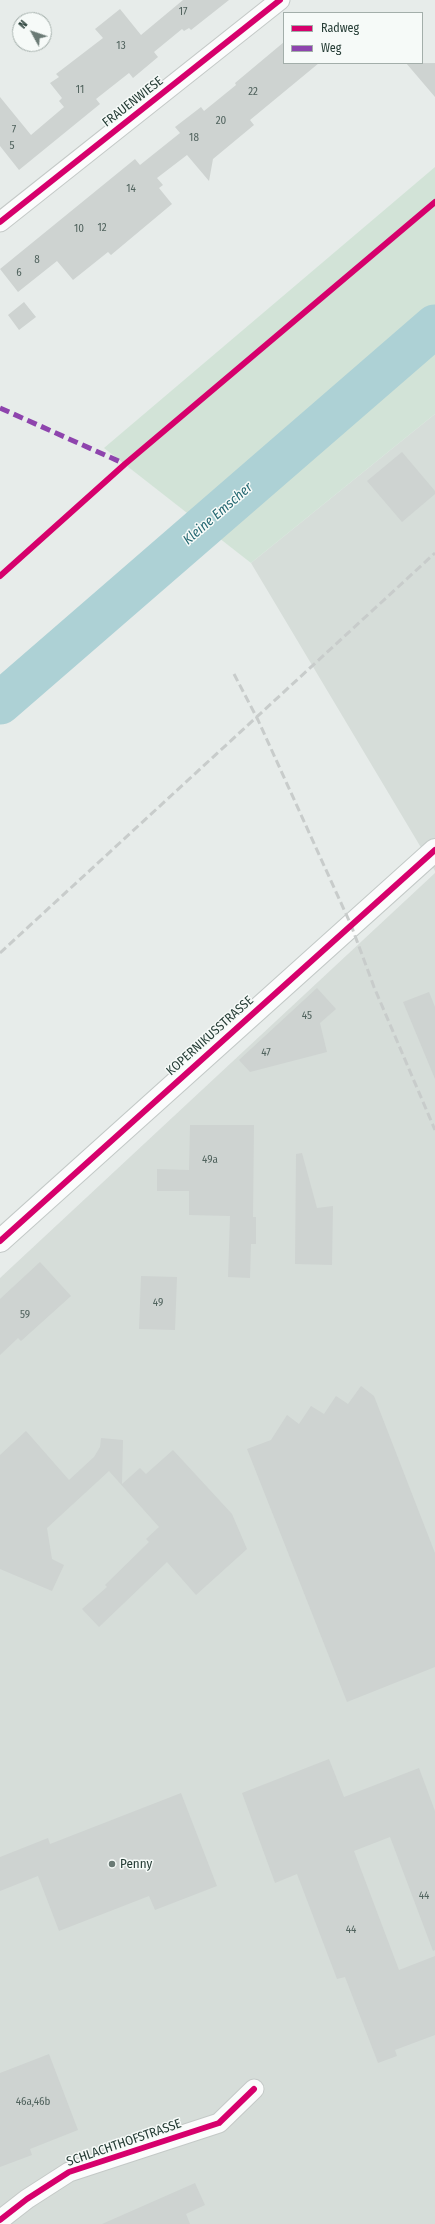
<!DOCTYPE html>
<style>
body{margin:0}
#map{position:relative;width:435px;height:2224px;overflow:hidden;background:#e7ecea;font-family:"Fira Sans Condensed",sans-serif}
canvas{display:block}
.legend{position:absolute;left:283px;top:12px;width:140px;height:52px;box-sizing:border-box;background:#f6faf8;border:1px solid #a3aeaa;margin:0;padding:5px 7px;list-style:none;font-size:12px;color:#263d36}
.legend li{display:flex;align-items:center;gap:8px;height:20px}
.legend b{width:20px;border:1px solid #a3aeaa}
.north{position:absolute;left:12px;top:12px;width:40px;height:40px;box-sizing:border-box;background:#f6faf8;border:1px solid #a3aeaa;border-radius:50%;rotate:310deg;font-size:11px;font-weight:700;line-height:16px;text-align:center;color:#263d36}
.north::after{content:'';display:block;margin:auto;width:14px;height:18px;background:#6a7a75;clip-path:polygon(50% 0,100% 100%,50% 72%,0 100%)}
</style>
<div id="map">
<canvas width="435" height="2224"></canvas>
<ul class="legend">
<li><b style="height:5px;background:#d6006c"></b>Radweg</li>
<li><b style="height:5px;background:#8e44ad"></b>Weg</li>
</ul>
<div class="north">N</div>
</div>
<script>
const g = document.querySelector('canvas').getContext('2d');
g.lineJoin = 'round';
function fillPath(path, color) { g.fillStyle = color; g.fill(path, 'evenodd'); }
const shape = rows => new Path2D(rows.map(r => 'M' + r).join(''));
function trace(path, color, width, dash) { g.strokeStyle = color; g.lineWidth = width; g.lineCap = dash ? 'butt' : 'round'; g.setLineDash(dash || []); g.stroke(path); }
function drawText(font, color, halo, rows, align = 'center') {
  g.font = font + ' "Fira Sans Condensed",sans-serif'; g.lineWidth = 3; g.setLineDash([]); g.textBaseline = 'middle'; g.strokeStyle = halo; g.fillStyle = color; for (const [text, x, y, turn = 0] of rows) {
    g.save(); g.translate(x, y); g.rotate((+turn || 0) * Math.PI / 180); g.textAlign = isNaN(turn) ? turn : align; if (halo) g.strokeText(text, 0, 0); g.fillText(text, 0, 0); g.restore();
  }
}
fillPath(shape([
 [435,414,435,871,251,563],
 [435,873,435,2224,0,2224,0,1278]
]), '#d6ddd9');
fillPath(shape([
 [435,167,435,414,251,563,104,448]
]), '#d2e3d7');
trace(shape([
 [0,703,435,326]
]), '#add1d5', 43);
fillPath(shape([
 [183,0,229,0,191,30,189,28,184,31,182,29,154,52,158,57,133,78,129,73,96,99,100,104,19,170,0,146,0,97,31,135,64,107,59,101,62,98,50,83,59,77,56,74,103,38,95,29,120,9,141,35],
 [284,42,284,63,319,63,250,120,254,125,213,159,209,181,187,155,157,178,163,185,159,188,172,204,111,255,108,252,73,280,57,261,18,292,0,269,135,159,140,165,180,133,175,127,201,107,204,111,236,85,235,83],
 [406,63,435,63,435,97],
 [24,302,36,317,19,330,8,315],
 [402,452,435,491,435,494,402,522,367,481],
 [317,988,336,1009,320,1023,327,1052,250,1072,239,1060],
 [429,992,435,1007,435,1079,403,1002],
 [190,1125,254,1125,253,1217,256,1217,256,1244,251,1244,250,1278,228,1277,230,1216,189,1215,189,1191,157,1191,157,1169,189,1170],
 [302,1153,317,1208,333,1206,332,1265,295,1264,296,1154],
 [40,1262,71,1296,21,1341,18,1338,0,1355,0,1299],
 [141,1276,177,1277,175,1330,139,1329],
 [361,1386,374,1396,435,1553,435,1667,347,1702,247,1449,271,1440,287,1415,299,1424,311,1406,324,1414,336,1396,348,1404],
 [26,1431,69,1480,94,1457,100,1447,101,1438,123,1440,122,1484,140,1468,146,1474,173,1450,232,1514,247,1549,196,1595,167,1562,99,1627,82,1609,107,1587,105,1585,149,1542,146,1539,159,1527,109,1471,47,1528,52,1559,64,1565,52,1591,0,1569,0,1455],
 [329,1759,344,1797,419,1768,435,1811,435,1950,433,1951,390,1837,354,1851,399,1970,435,1956,435,2035,395,2050,397,2056,378,2063,345,1977,337,1979,297,1874,275,1883,242,1793],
 [181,1793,217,1886,155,1910,149,1896,59,1931,38,1876,0,1891,0,1857,48,1838,50,1844],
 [49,2054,78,2130,30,2149,32,2155,0,2167,0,2073],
 [195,2183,205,2205,186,2214,190,2224,102,2224]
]), '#ced3d1');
const street = shape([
 [0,222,280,0],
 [0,2220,27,2199,69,2172,219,2123,254,2089]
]);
const secondary = shape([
 [0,1241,435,850]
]);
trace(street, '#c4c9c7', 21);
trace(secondary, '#c3c9c7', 24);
trace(street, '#fbfcfc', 19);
trace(secondary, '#fbfcfc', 22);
trace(shape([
 [234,674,258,720,351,925,374,987,435,1130],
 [0,953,435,553]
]), '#c8cccb', 3, [8, 4]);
trace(shape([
 [0,408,125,464]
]), '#8e44ad', 5, [10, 5]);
trace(shape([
 [0,222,280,0],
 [0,576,125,464,435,202],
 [0,1241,435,850],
 [0,2220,27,2199,69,2172,219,2123,254,2089]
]), '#d6006c', 6);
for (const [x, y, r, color] of [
 [112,1864,4,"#6a7a75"]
]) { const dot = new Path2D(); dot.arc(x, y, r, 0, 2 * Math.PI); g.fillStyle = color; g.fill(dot); trace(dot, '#f6faf8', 1.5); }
drawText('11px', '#51635e', null, [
 ["17",183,12],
 ["13",121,46],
 ["11",80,90],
 ["22",253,92],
 ["20",221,121],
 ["7",14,130],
 ["18",194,138],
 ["5",12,146],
 ["14",131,189],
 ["12",102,228],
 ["10",79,229],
 ["8",37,260],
 ["6",19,273],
 ["45",307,1016],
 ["47",266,1053],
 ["49a",210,1160],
 ["49",158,1303],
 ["59",25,1315],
 ["44",424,1896],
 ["44",351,1930],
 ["46a,46b",33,2102]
]);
drawText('13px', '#263d36', '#f6faf8', [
 ["FRAUENWIESE",133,102,-38],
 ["KOPERNIKUSSTRASSE",210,1036,-42],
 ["SCHLACHTHOFSTRASSE",124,2143,-19]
]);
drawText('13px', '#263d36', '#f6faf8', [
 ["Penny",120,1864]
], 'left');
drawText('italic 14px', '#266973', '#f6faf8', [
 ["Kleine Emscher",218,514,-41]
]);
</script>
